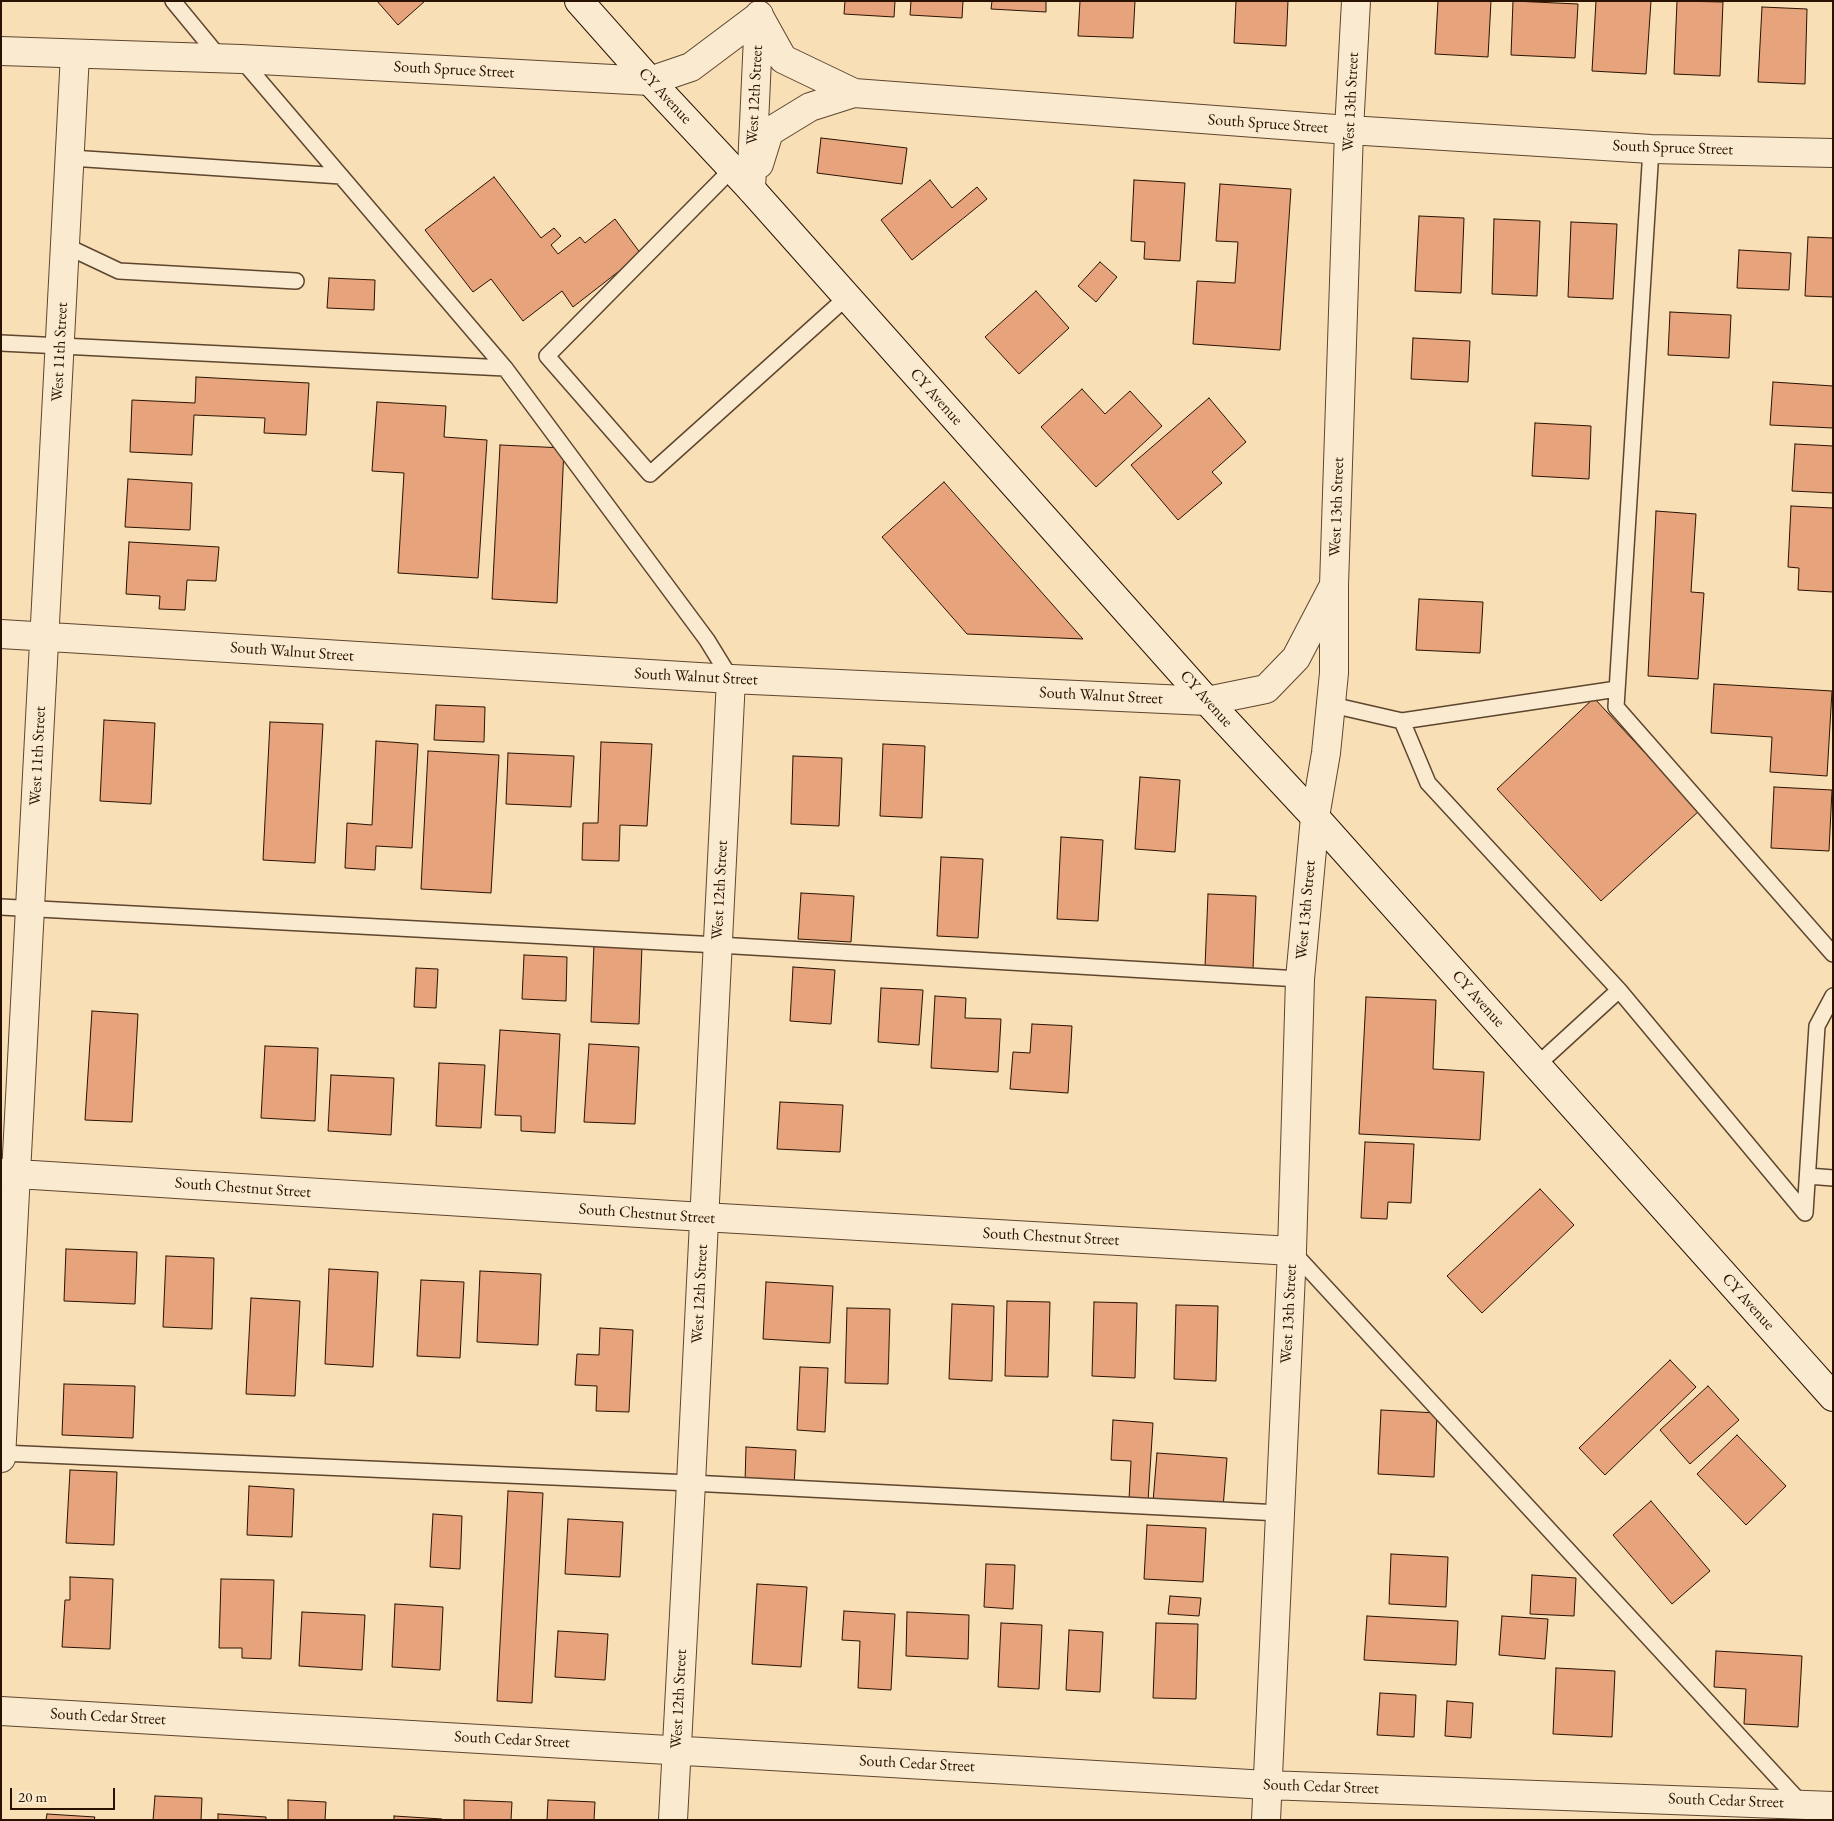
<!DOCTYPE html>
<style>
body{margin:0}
#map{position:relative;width:1834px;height:1821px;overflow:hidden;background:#f8dfb6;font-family:"EB Garamond",serif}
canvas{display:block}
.frame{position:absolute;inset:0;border:2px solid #2a1201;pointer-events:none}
.scale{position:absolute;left:10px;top:1788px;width:105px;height:22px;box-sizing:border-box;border:2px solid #2a1201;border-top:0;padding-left:6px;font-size:15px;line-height:18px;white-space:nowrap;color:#2a1201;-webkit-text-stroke:4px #faead0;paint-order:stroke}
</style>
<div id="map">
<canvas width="1834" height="1821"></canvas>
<div class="frame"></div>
<div class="scale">20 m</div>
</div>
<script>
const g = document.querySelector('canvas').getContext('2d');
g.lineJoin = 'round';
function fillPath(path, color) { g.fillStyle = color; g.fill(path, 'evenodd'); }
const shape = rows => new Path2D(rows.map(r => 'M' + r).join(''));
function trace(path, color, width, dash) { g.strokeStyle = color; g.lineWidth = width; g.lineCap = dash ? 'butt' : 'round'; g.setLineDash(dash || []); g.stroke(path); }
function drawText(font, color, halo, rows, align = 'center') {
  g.font = font + ' "EB Garamond",serif'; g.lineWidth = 4; g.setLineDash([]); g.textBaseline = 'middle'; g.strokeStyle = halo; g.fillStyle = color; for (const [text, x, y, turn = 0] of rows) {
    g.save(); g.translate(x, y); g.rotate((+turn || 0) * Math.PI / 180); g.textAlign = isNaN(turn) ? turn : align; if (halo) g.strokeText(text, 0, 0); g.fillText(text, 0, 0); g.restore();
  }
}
const building = shape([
 [377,1,425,1,398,25,377,1],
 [845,1,895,1,894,17,844,14,845,1],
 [911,1,963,1,962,18,910,15,911,1],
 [992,1,1046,1,1046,12,991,9,992,1],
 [1080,1,1135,1,1133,38,1078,36,1080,1],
 [1236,1,1288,1,1286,46,1234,43,1236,1],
 [1438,1,1491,1,1488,57,1435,54,1438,1],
 [1513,1,1578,4,1575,58,1511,55,1513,1],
 [1596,1,1651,1,1646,74,1592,71,1596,1],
 [1677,1,1723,2,1720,76,1674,74,1677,1],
 [1762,7,1807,9,1805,84,1758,82,1762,7],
 [821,138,907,148,902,184,817,173,821,138],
 [494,177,541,238,554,228,561,236,551,245,558,254,580,237,585,243,615,219,641,254,573,307,562,291,523,321,491,279,473,292,425,230,494,177],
 [930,180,952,208,977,187,987,199,912,260,881,220,930,180],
 [1134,180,1185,183,1180,261,1144,259,1145,242,1131,241,1134,180],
 [1220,184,1291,189,1280,350,1193,344,1197,281,1235,283,1238,242,1216,241,1220,184],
 [1419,216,1464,218,1461,293,1415,291,1419,216],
 [1494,219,1540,221,1537,296,1492,294,1494,219],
 [1571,222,1617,224,1613,299,1568,297,1571,222],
 [1808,237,1833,238,1833,297,1805,296,1808,237],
 [1739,250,1791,253,1789,290,1737,288,1739,250],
 [1100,262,1117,277,1096,302,1078,286,1100,262],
 [329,278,375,280,374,310,327,308,329,278],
 [1036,291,1069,328,1019,374,985,337,1036,291],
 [1670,312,1731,315,1729,358,1668,355,1670,312],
 [1413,338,1470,341,1468,382,1411,379,1413,338],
 [196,377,309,383,306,435,264,433,265,418,194,415,192,455,130,452,132,400,195,403,196,377],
 [1773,382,1833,386,1833,428,1770,425,1773,382],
 [1082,389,1105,414,1130,391,1162,426,1096,487,1041,427,1082,389],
 [1209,398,1246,442,1212,472,1222,483,1178,520,1131,465,1209,398],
 [377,402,446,406,444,437,487,440,478,578,398,573,404,473,372,471,377,402],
 [1535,423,1591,426,1589,479,1532,476,1535,423],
 [1795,444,1833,446,1833,493,1792,491,1795,444],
 [500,445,564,448,557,603,492,599,500,445],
 [128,479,192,483,190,530,125,527,128,479],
 [944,482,1083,639,967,634,882,537,944,482],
 [1791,506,1833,508,1833,592,1798,590,1799,568,1788,567,1791,506],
 [1656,511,1696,514,1691,592,1704,593,1698,679,1648,676,1656,511],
 [129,542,219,547,216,581,187,580,185,610,159,609,160,596,126,594,129,542],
 [1419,599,1483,602,1480,653,1416,650,1419,599],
 [1714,684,1832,691,1827,776,1770,772,1772,737,1711,733,1714,684],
 [1594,698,1699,811,1601,901,1497,789,1594,698],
 [436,705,485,707,484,742,434,740,436,705],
 [104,720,155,723,151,804,100,801,104,720],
 [270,722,323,724,315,863,263,860,270,722],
 [376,741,418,744,412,848,376,846,375,870,345,868,347,823,372,825,376,741],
 [601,742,652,744,647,826,620,825,619,861,582,860,583,823,598,823,601,742],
 [883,744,925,746,922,818,880,816,883,744],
 [428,751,499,755,491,893,421,889,428,751],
 [508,753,574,756,571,807,506,804,508,753],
 [793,756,842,758,839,826,791,824,793,756],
 [1140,777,1180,780,1175,852,1135,849,1140,777],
 [1774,787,1832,790,1829,851,1771,848,1774,787],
 [1061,837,1103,840,1098,921,1057,919,1061,837],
 [941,857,983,859,978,938,937,936,941,857],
 [801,893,854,896,851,942,798,939,801,893],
 [1208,894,1256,896,1253,969,1205,967,1208,894],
 [594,944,642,946,639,1024,591,1022,594,944],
 [524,955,567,957,566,1001,522,999,524,955],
 [793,967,835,970,831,1024,790,1021,793,967],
 [416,968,438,969,436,1008,414,1007,416,968],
 [881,988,923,990,919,1045,878,1042,881,988],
 [935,996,966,998,965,1018,1001,1019,998,1072,931,1068,935,996],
 [1366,997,1436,1000,1433,1069,1484,1072,1480,1140,1359,1134,1366,997],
 [92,1011,138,1014,132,1122,85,1120,92,1011],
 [1032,1024,1072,1026,1068,1093,1010,1089,1013,1052,1030,1053,1032,1024],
 [500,1030,560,1034,555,1133,521,1131,521,1116,495,1115,500,1030],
 [589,1044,639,1047,635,1124,584,1122,589,1044],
 [265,1046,318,1048,315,1121,261,1118,265,1046],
 [439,1063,485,1065,481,1128,436,1126,439,1063],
 [331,1075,394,1078,391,1135,328,1131,331,1075],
 [780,1102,843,1105,840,1152,777,1149,780,1102],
 [1365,1142,1414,1144,1411,1203,1388,1202,1387,1219,1361,1218,1365,1142],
 [1540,1189,1574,1225,1482,1313,1447,1276,1540,1189],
 [66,1249,137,1252,135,1304,64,1301,66,1249],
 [166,1256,214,1258,212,1329,163,1327,166,1256],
 [329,1269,378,1272,373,1367,325,1364,329,1269],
 [480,1271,541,1274,538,1345,477,1342,480,1271],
 [421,1280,464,1282,460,1358,417,1356,421,1280],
 [766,1282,833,1286,830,1343,763,1339,766,1282],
 [251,1298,300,1301,295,1396,246,1394,251,1298],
 [1007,1301,1050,1302,1048,1377,1005,1376,1007,1301],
 [1094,1302,1137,1303,1135,1378,1092,1376,1094,1302],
 [952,1304,994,1306,992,1381,949,1379,952,1304],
 [1176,1305,1218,1306,1216,1381,1174,1379,1176,1305],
 [847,1308,890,1309,888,1384,845,1383,847,1308],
 [600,1328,633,1330,629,1412,596,1411,597,1386,575,1385,577,1354,599,1355,600,1328],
 [1670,1360,1696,1387,1605,1475,1579,1448,1670,1360],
 [800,1367,828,1368,825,1432,797,1430,800,1367],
 [64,1384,135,1386,133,1438,62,1435,64,1384],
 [1708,1386,1739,1420,1690,1464,1660,1430,1708,1386],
 [1381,1410,1437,1413,1434,1477,1378,1474,1381,1410],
 [1113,1420,1153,1423,1148,1501,1129,1500,1131,1461,1111,1460,1113,1420],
 [1737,1435,1786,1486,1746,1525,1697,1474,1737,1435],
 [746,1447,796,1450,794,1486,745,1483,746,1447],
 [1157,1453,1227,1458,1223,1508,1153,1502,1157,1453],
 [70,1470,117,1472,114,1545,66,1543,70,1470],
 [249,1486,294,1489,292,1537,247,1535,249,1486],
 [508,1491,543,1493,532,1703,497,1701,508,1491],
 [1651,1501,1710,1571,1672,1604,1613,1535,1651,1501],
 [433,1514,462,1516,460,1569,430,1567,433,1514],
 [568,1519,623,1522,620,1577,565,1574,568,1519],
 [1147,1525,1206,1528,1203,1582,1144,1579,1147,1525],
 [1391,1554,1448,1557,1446,1607,1389,1604,1391,1554],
 [986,1564,1015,1565,1013,1609,984,1607,986,1564],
 [1532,1575,1576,1578,1574,1616,1530,1614,1532,1575],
 [70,1577,113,1579,110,1649,62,1647,65,1600,70,1600,70,1577],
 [221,1579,274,1580,271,1659,242,1658,242,1648,219,1648,221,1579],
 [757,1584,807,1587,801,1667,752,1664,757,1584],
 [1170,1596,1201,1598,1199,1616,1168,1614,1170,1596],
 [395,1604,443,1607,440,1670,392,1667,395,1604],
 [844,1611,895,1614,891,1690,858,1688,860,1641,842,1640,844,1611],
 [302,1612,365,1615,362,1670,299,1666,302,1612],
 [907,1612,969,1615,968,1659,906,1656,907,1612],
 [1367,1616,1458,1621,1456,1665,1364,1660,1367,1616],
 [1502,1616,1548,1619,1545,1659,1499,1655,1502,1616],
 [1001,1623,1042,1625,1039,1689,998,1687,1001,1623],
 [1156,1623,1198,1624,1196,1699,1153,1698,1156,1623],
 [1069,1630,1103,1632,1100,1692,1066,1690,1069,1630],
 [558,1631,608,1634,605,1680,555,1677,558,1631],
 [1716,1651,1802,1656,1798,1727,1744,1724,1746,1689,1714,1687,1716,1651],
 [1556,1668,1615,1671,1612,1737,1553,1734,1556,1668],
 [1380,1693,1416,1695,1414,1737,1377,1735,1380,1693],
 [1447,1701,1473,1703,1471,1738,1445,1736,1447,1701],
 [155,1796,202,1798,201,1820,153,1820,155,1796],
 [288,1800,326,1802,325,1820,288,1820,288,1800],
 [464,1800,512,1802,511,1820,464,1820,464,1800],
 [548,1800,595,1802,594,1820,547,1820,548,1800],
 [47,1814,95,1817,94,1820,46,1820,47,1814],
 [218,1814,266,1817,266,1820,218,1820,218,1814],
 [394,1816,442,1819,442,1820,394,1820,394,1816]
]);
fillPath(building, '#e6a37c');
trace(building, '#2a1201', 1);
const service = shape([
 [173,1,220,58],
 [241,59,505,368,707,640,731,679],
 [1651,149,1616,707,1833,954],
 [71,158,341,176],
 [732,169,547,356,650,474,847,297],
 [66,246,119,271,296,281],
 [1,343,505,368],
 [1332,705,1402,721,1428,783,1619,990],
 [1402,721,1617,689],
 [1,907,718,945,1300,979],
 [1537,1065,1619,990,1805,1213,1817,1026,1833,996],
 [1808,1176,1833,1178],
 [1292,1251,1802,1804],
 [1,1453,691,1483,1280,1513]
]);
const minor = shape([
 [1,51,241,59,650,81,691,67,759,16,783,59,854,93,1349,130,1651,149,1833,153],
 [759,164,769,132,810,107,854,93],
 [751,189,759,15],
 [1,634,731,679,1207,701,1266,689,1296,658,1332,589],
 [1,1173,703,1217,1292,1251],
 [1,1458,75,54],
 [1,1711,1267,1785,1833,1806],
 [673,1820,691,1483,731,679],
 [1266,1820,1292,1251,1300,979,1315,817,1326,753,1334,673,1334,585,1349,130,1356,1]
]);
const secondary = shape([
 [579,1,650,81,751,189,1207,701,1315,817,1833,1397]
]);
trace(service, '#5e452e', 18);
trace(minor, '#5e452e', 30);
trace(secondary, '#2a1201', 30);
trace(service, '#faead0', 15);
trace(minor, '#faead0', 28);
trace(secondary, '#faead0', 28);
drawText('16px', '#2a1201', '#faead0', [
 ["South Spruce Street",454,70,3],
 ["West 12th Street",755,95,-87],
 ["CY Avenue",665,96,47],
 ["West 13th Street",1351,102,-87],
 ["South Spruce Street",1268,124,4],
 ["South Spruce Street",1673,148,2],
 ["West 11th Street",60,352,-87],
 ["CY Avenue",936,397,48],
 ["West 13th Street",1337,507,-88],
 ["South Walnut Street",292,652,4],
 ["South Walnut Street",696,677,3],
 ["South Walnut Street",1101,696,3],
 ["CY Avenue",1206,699,48],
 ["West 11th Street",38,756,-87],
 ["West 12th Street",720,890,-87],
 ["West 13th Street",1306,910,-85],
 ["CY Avenue",1478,999,48],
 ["South Chestnut Street",243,1188,4],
 ["South Chestnut Street",647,1214,4],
 ["South Chestnut Street",1051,1237,3],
 ["West 12th Street",700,1294,-87],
 ["CY Avenue",1748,1302,48],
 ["West 13th Street",1289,1314,-87],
 ["West 12th Street",679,1699,-87],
 ["South Cedar Street",108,1717,3],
 ["South Cedar Street",512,1740,3],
 ["South Cedar Street",917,1764,3],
 ["South Cedar Street",1321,1787,2],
 ["South Cedar Street",1726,1801,2]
]);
</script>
